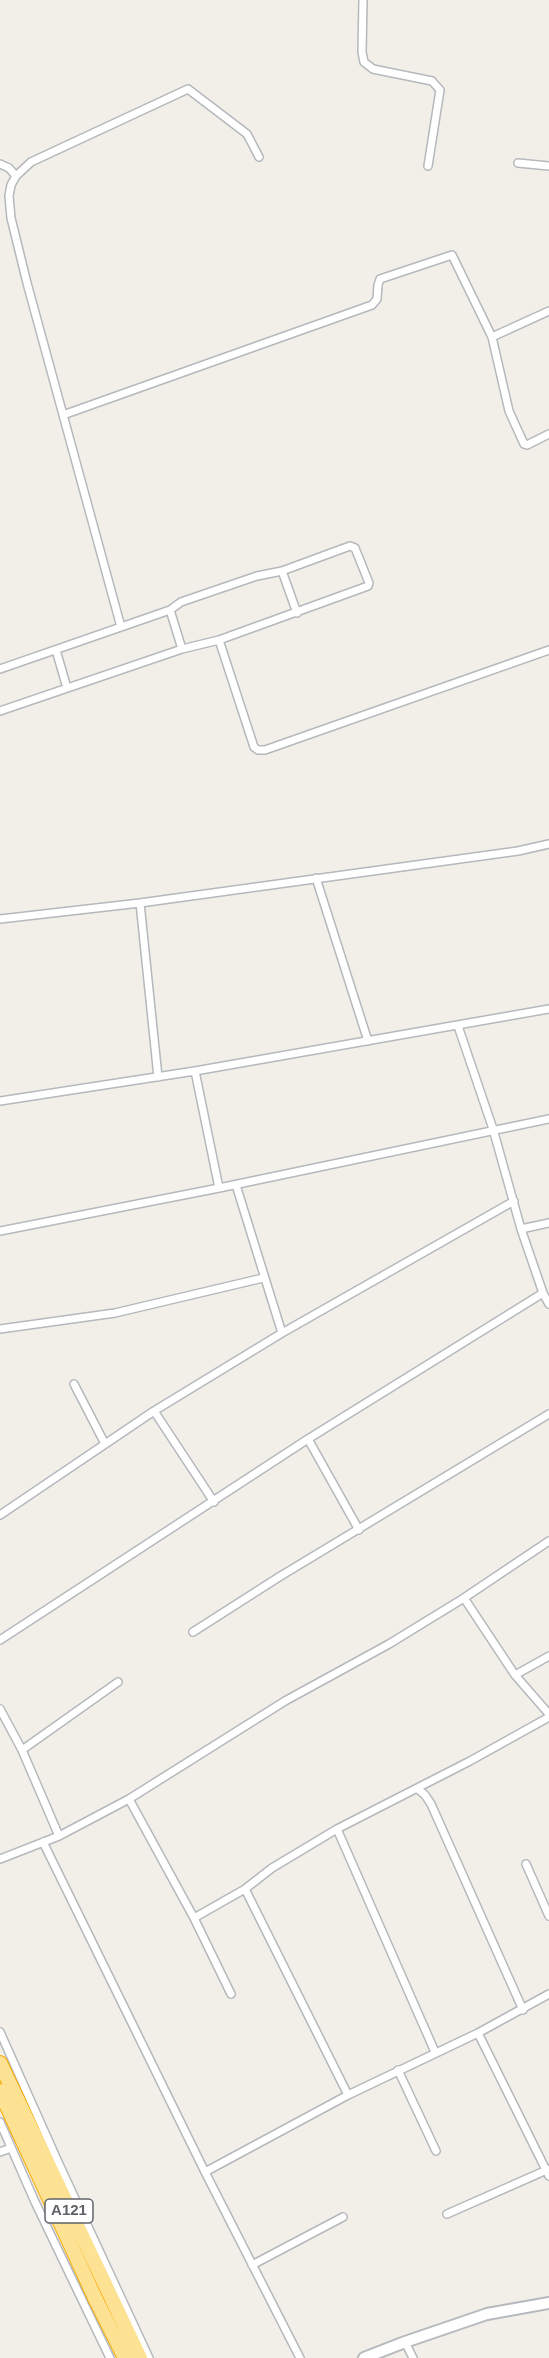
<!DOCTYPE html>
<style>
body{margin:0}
canvas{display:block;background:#f1efe8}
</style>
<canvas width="549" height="2358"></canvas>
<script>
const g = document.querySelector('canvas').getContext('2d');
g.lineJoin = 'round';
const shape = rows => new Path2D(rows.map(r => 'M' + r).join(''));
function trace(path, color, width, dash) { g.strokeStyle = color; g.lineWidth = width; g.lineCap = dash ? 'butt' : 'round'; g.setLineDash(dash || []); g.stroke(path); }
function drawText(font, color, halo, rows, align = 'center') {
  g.font = font + ' Arial,sans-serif'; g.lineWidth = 4.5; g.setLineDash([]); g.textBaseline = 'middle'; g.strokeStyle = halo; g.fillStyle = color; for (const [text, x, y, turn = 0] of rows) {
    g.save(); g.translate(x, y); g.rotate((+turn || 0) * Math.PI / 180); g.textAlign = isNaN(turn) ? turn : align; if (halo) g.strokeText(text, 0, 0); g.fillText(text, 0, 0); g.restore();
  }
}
const street = shape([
 [363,0,362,52,364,62,373,69,432,81,440,90,428,166],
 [518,163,549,166],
 [0,164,9,168,16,176],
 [492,337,549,311],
 [63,415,372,305,377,299,378,285,380,279,452,255,492,337,509,411,524,444,527,445,549,434],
 [282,571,297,613],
 [170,610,182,649],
 [121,627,27,283,11,218,9,196,11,185,16,176,31,162,188,89,247,134,259,157],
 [219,640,254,747,258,750,265,750,549,650],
 [56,650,67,688],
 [0,669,170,610,181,602,216,590,257,576,282,571,350,546,355,548,369,583,368,586,219,640,182,649,0,711],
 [316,878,368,1041],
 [140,903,158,1077],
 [0,919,140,903,518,851,549,844],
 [458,1026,493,1129,521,1229,543,1293,549,1304],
 [195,1071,219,1188],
 [0,1101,195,1071,549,1009],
 [236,1185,282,1333],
 [521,1229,549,1223],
 [0,1231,219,1188,549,1119],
 [0,1329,115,1313,263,1278],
 [74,1384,105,1444],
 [154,1411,214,1502],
 [308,1439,359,1530],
 [0,1515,154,1411,282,1333,514,1201],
 [464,1598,515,1675,549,1714],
 [193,1632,279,1577,549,1414],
 [0,1640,308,1439,543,1293],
 [515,1675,549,1656],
 [0,1709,22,1750,59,1836],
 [22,1750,118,1682],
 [418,1789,425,1795,431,1804,523,2010],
 [129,1799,194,1918,231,1994],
 [337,1829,435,2052],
 [43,1842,205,2172,300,2358],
 [0,1859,59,1836,129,1799,285,1701,389,1644,464,1598,549,1541],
 [526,1864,549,1916],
 [245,1889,348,2095],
 [194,1918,245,1889,272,1868,337,1829,470,1761,549,1717],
 [0,2032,58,2162,149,2358],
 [478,2033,549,2176],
 [398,2070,436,2151],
 [0,2122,35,2202,110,2358],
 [0,2152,11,2148],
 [205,2172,348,2095,478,2033,549,1994],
 [447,2214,549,2169],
 [252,2265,343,2217],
 [405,2342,413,2358]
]);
const secondary = shape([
 [364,2358,405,2342,487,2314,549,2303]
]);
const highway = shape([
 [0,2063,140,2358],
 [0,2091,96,2300,125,2358]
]);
trace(street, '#b5b8bc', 10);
trace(secondary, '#b6babf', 14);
trace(highway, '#f9ab00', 16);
trace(street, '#fff', 7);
trace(secondary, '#fff', 10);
trace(highway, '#fde293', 14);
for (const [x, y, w] of [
 [69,2211,48]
]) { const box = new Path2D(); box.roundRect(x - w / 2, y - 12, w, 24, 4.5); g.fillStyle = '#fff'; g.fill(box); trace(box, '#5f6368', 1.5); }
drawText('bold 15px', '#5f6368', null, [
 ["A121",69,2211]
]);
</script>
